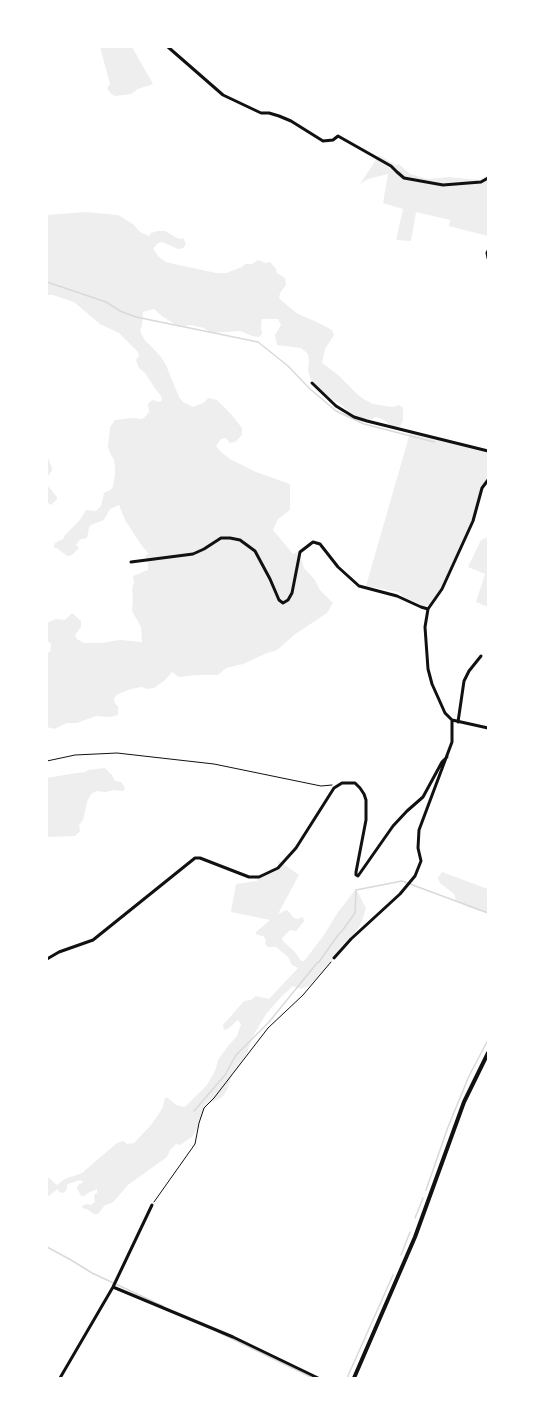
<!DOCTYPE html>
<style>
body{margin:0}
#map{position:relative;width:535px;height:1425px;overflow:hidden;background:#fff;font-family:Karla,sans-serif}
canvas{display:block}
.frame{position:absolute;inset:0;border:48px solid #fff;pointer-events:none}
</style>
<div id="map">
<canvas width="535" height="1425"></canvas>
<div class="frame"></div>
</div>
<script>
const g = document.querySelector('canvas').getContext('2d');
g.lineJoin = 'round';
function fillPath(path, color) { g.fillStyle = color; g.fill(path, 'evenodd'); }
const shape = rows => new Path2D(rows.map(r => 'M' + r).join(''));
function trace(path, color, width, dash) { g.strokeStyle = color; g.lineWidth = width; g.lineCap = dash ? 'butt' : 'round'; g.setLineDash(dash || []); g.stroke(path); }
fillPath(shape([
 [100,47,132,47,153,84,138,89,131,94,115,96,111,94,107,88,110,84],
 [379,155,396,165,399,164,410,174,428,179,449,177,479,180,488,175,488,236,449,226,450,220,416,212,411,241,396,240,403,209,383,203,388,174,368,179,360,184],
 [85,212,118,215,133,224,140,232,149,236,151,233,158,231,165,231,175,237,180,239,183,238,186,244,183,248,178,249,162,242,158,243,153,249,159,257,166,262,174,264,216,273,226,273,242,267,245,264,252,264,258,260,265,263,270,262,276,269,277,273,285,278,286,285,280,293,279,298,283,302,298,314,317,322,332,330,334,335,325,349,322,363,337,374,357,394,365,400,373,404,393,407,399,405,403,408,403,421,399,427,391,426,384,420,376,417,367,421,358,419,339,403,331,399,312,382,308,371,309,362,308,354,301,348,277,345,275,335,281,325,278,319,262,319,261,325,262,334,259,337,252,336,240,331,211,333,204,328,191,325,179,327,162,316,154,309,143,312,142,326,140,330,144,339,161,357,166,365,179,397,183,402,193,407,205,402,208,398,217,400,231,414,242,428,242,435,235,442,230,443,226,438,221,439,216,446,220,451,230,459,256,472,290,484,290,510,278,519,273,530,293,554,299,551,304,568,315,580,320,590,333,603,327,613,294,635,277,650,267,653,243,664,226,668,218,675,195,675,179,677,172,672,164,681,154,688,146,689,142,687,131,689,118,694,114,698,115,704,118,706,118,715,110,717,96,716,77,723,67,723,54,729,47,727,47,653,50,652,51,644,47,640,47,623,56,619,65,620,72,613,81,621,81,627,75,635,77,639,84,643,101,643,120,640,142,642,141,627,132,611,133,596,132,590,134,582,133,576,148,570,148,563,145,555,149,554,142,546,125,520,119,505,110,509,104,520,91,525,89,528,87,538,81,539,78,542,76,545,79,548,72,555,67,556,57,548,54,548,55,543,63,539,65,535,80,520,86,510,96,511,101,506,104,493,110,490,113,487,115,475,115,467,114,460,110,453,108,447,110,427,115,420,133,418,140,419,144,418,149,412,148,404,152,400,160,402,162,400,161,396,154,387,145,373,139,368,136,360,139,356,138,352,119,333,100,324,74,302,53,295,47,295,47,215],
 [410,433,478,450,488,453,488,480,482,487,474,518,445,583,429,605,424,606,402,596,399,592,366,586],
 [47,455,52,468,52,471,47,477],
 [47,485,57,497,57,499,51,505,47,502],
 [488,537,488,607,476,602,485,574,468,567,481,540],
 [105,768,112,775,115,781,121,782,125,788,123,791,114,790,106,792,97,791,91,794,87,802,83,820,79,825,80,831,75,836,47,837,47,778,70,774,85,772,88,770],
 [278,860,299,875,278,914,287,910,294,918,298,919,302,917,305,920,296,931,290,930,282,938,283,941,295,952,301,961,304,961,324,935,338,912,356,889,366,908,363,918,359,927,353,935,340,948,328,966,309,986,301,989,293,986,281,997,266,1014,253,1036,246,1055,239,1067,232,1074,228,1088,224,1095,221,1098,206,1105,198,1127,192,1137,180,1145,176,1144,170,1150,167,1157,128,1185,115,1200,112,1203,105,1205,98,1214,94,1214,87,1209,82,1208,82,1206,87,1204,91,1205,95,1202,94,1195,97,1193,97,1189,88,1193,84,1196,81,1196,77,1188,78,1185,82,1183,83,1181,80,1180,68,1184,67,1186,67,1189,64,1193,59,1192,58,1189,47,1197,47,1177,49,1178,57,1185,65,1179,82,1173,117,1143,123,1141,127,1144,134,1143,151,1125,162,1109,165,1098,168,1098,176,1105,185,1107,207,1085,215,1071,218,1060,228,1046,237,1036,241,1024,238,1020,228,1029,224,1030,223,1025,244,1001,251,1000,256,996,269,999,298,968,292,965,288,957,276,947,268,947,265,944,266,940,263,936,258,935,255,933,270,920,231,912,236,884,257,881,259,874,263,875,272,873,278,867],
 [442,872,488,889,488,913,468,907,456,901,454,894,440,883,438,878]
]), '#eee');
trace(shape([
 [47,282,106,302,120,311,136,317,258,342,288,366,309,388,336,411,364,424,434,442],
 [194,1111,225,1075,236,1055,269,1022,317,963,319,962,338,935,342,931,355,913,356,890,402,881,488,913],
 [426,1190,448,1127,469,1076,488,1040],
 [415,1218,423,1198],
 [47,1247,71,1260,92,1273,163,1306],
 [401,1255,410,1232],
 [218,1332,313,1378],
 [347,1378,393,1275]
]), '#d9d9d9', 1.5);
trace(shape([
 [47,761,75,755,117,753,214,764,321,786,332,785],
 [154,1202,195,1144,199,1123,204,1108,214,1098,268,1028,303,995,331,962]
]), '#111', 1);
trace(shape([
 [168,47,223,95,261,113,269,113,279,116,291,121,323,141,333,140,338,136,391,166,397,172,404,178,443,185,481,182,488,178],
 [488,251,487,253,488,258],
 [312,383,336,406,354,417,367,421,488,451],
 [488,480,482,488,473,521,442,589,428,609,425,627,428,669,432,684,445,713,452,720,488,728],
 [131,562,193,554,204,549,221,538,230,538,240,540,255,551,270,579,279,600,283,603,288,600,292,593,300,552,313,542,320,544,338,567,359,586,397,596,421,607,428,609],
 [458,722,464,681,469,671,481,656],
 [334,958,351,939,400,894,415,876,421,861,418,848,419,830,452,742,452,720],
 [47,959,59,952,93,940,195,858,200,858,249,877,259,877,278,868,296,848,334,788,342,783,355,783,360,788,364,794,366,800,366,820,356,872,356,875,358,876,393,826,407,811,423,797,442,762,447,757],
 [113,1287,233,1337,318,1378],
 [60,1378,113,1287,152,1205]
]), '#111', 3);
trace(shape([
 [354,1378,415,1237,464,1102,488,1053]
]), '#111', 4);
</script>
